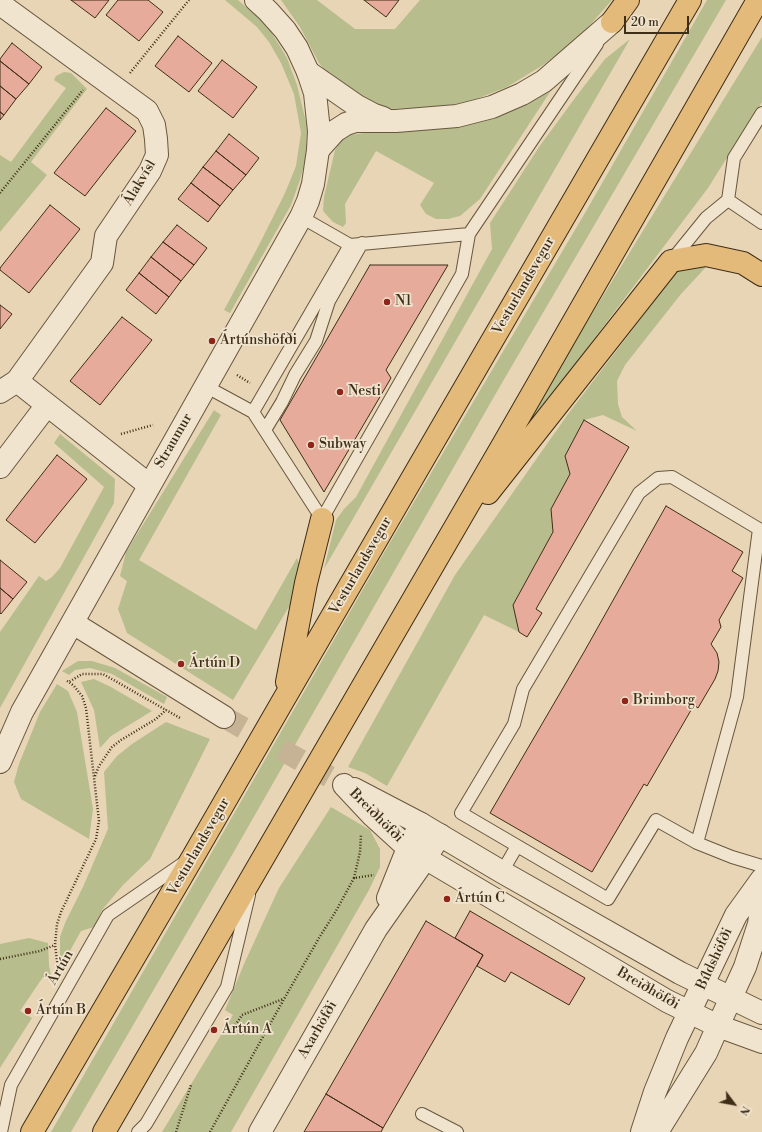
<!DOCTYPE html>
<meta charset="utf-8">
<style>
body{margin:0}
#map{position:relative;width:762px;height:1132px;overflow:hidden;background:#e8d5b5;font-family:"Libre Bodoni",serif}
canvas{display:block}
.north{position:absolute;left:714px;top:1084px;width:40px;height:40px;-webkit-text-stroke:3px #f0e4cf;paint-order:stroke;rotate:122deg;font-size:11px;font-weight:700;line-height:16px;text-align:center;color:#3e2d17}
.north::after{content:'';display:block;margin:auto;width:14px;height:18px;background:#3e2d17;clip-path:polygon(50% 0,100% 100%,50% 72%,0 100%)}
.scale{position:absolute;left:624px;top:16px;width:65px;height:18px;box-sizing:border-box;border:2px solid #3e2d17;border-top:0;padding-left:5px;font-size:12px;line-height:14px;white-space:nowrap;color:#3e2d17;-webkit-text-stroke:3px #f0e4cf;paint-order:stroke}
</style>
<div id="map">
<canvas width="762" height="1132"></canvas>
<div class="north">N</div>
<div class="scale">20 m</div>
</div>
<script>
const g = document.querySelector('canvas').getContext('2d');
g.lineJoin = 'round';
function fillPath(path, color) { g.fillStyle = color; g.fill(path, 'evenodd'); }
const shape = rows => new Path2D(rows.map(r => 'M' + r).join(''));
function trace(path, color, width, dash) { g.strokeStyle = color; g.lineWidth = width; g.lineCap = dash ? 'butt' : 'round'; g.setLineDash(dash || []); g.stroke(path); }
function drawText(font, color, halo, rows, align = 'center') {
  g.font = font + ' "Libre Bodoni",serif'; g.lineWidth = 3.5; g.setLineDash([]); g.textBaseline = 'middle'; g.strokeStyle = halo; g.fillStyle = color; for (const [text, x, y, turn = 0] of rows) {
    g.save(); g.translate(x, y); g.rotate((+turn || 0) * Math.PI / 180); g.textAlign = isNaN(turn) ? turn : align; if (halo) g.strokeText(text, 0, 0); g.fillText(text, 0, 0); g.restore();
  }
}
fillPath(shape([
 [225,0,238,0,267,25,287,58,297,85,307,126,306,157,300,180,291,205,230,313,224,310,259,245,285,193,296,166,301,133,294,94,281,63,269,42,257,27],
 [281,0,317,0,355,29,395,29,420,0,612,0,576,41,543,65,507,87,466,103,420,108,386,109,336,84,319,63,300,27],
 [707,0,726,0,499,388,232,855,71,1132,51,1132,385,551,585,213],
 [762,37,762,102,708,188,501,462],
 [630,39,324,569,336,520,344,509,356,497,492,249,490,223,539,147,578,94,605,59],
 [64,72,71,73,87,89,31,162,47,175,0,232,0,155,11,162,66,88,54,80,56,76],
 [552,89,480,199,460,216,448,219,436,219,426,214,420,205,434,183,376,151,345,204,346,223,343,227,333,222,323,211,324,197,335,150,344,136,364,133,446,128,488,117],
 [682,265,707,266,681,294,625,365,617,381,618,404,622,417,637,431,603,415,584,420,565,456,570,474,551,509,553,532,513,605,519,632,484,615,387,786,365,773,348,767,455,575,568,414],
 [214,410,221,415,139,560,256,630,297,558,303,574,290,605,233,700,127,633,118,609,127,581,120,576,126,552],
 [60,434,115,479,114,503,0,708,0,632,39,576,46,581,52,577,60,568,104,487,54,443],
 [78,661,92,661,115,668,167,697,164,704,112,674,90,668,75,670,69,675,62,671],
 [94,679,111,687,152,711,111,736,100,748,94,710,81,682],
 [57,684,68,691,77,712,93,809,89,839,21,799,14,782,19,764,40,712],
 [166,722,210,739,150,859,123,885,102,910,94,927,81,931,66,958,60,956,60,937,65,923,83,887,108,829,104,772,117,756,132,744],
 [331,807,370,830,380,849,380,867,369,890,231,1132,162,1132,233,1015,225,1010,244,964,279,888],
 [29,938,48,943,49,965,52,982,43,977,20,1011,32,1018,0,1068,0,944]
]), '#b7bd8c');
const building = shape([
 [71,0,109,0,95,18,71,0],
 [118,0,148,0,163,12,139,41,106,15,118,0],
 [364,0,399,0,386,17,364,0],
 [178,36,212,63,189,92,155,66,178,36],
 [12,43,42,67,29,84,0,61,0,59,12,43],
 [222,60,257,87,233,118,198,91,222,60],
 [0,61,29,84,16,99,0,86,0,61],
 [0,86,16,99,4,115,0,112,0,86],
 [106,108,136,131,85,196,54,173,106,108],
 [0,112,4,115,0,120,0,112],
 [229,134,259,158,246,175,216,151,229,134],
 [216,151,246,175,233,190,203,167,216,151],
 [203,167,233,190,220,206,191,183,203,167],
 [191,183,220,206,208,222,178,199,191,183],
 [50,205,80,229,29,293,0,270,0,268,50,205],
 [177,225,207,248,194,265,163,242,177,225],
 [163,242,194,265,181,281,151,257,163,242],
 [151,257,181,281,169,297,139,273,151,257],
 [370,265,448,265,386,370,391,378,324,492,280,420,370,265],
 [139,273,169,297,156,314,126,290,139,273],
 [0,305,12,314,0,329,0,305],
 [122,317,152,340,100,405,70,381,122,317],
 [584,420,629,447,536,609,542,613,527,637,519,632,513,605,553,532,551,509,570,474,565,456,584,420],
 [57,455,87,479,35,543,6,520,57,455],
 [666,506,743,552,732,571,743,578,719,620,721,627,711,644,717,653,719,662,718,671,715,679,698,708,694,705,647,786,644,784,592,872,490,813,584,652,666,506],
 [0,560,27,582,13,599,0,588,0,560],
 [0,588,13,599,1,614,0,613,0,588],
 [470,911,585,978,569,1005,511,972,505,982,477,966,483,955,455,938,470,911],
 [426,921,483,955,383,1128,326,1094,426,921],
 [326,1094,383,1128,381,1132,304,1132,326,1094]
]);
fillPath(building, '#e6ab9b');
trace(building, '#3e2d17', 1);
trace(shape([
 [224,717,344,785]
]), '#c6b395', 22, [22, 11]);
const service = shape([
 [728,200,762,223],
 [301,217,350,245,469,234],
 [672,260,706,218,728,200,734,158,762,113],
 [205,386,253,412,322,519,462,274,469,234,597,44],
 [253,412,350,245],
 [265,430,282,402,295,375,316,341,329,301,362,243],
 [697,843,737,697,759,529,672,477,658,478,639,493,523,689,514,724,461,813,608,899,656,820,697,843,732,857,762,866],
 [502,872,517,846],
 [422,1114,457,1132],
 [1,1132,11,1085,108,915,185,862],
 [138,1132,146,1124,227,987,249,895]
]);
const minor = shape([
 [0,4,147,111,154,125,156,139,157,155,150,171,106,236,102,263,17,381],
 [308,72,357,106,374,115,383,118],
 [318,150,335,131,346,124,355,121,396,121,457,116,492,107,522,94,544,81,612,22],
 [0,392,17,381,149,485],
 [0,467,47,405],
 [388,898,408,848,421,824],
 [260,1132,376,929,425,859,440,835]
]);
const tertiary = shape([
 [73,623,224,717],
 [0,762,22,712,301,217,308,201,313,184,318,150,319,131,315,93,308,72,297,48,285,30,268,11,256,0],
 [344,785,373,816,408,848,667,1001,718,1026,762,1042],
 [354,789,421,824,502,872,680,973,762,1013],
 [642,1132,655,1092,677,1038,736,915,762,879],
 [657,1132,706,1053,718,1026,745,967,759,924,762,901]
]);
const trunk = shape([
 [612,22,628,0],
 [488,493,671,261,706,255,743,263,762,275],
 [287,682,306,583,322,519],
 [32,1132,194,855,284,699,690,0],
 [104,1132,504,443,758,0]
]);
trace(service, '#68573e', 14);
trace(minor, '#68573e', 24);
trace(tertiary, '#68573e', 24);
trace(trunk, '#3e2d17', 24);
trace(shape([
 [130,73,189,0],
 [0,193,83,90],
 [237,375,250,383],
 [121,434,153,425],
 [67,681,69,682,82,674,103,674,180,718],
 [95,776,99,766,112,747,121,740,156,719,166,710],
 [354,878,360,852,361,835],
 [0,959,40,951,55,945],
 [58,968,55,945,57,924,61,912,96,839,99,821,86,708,82,696,74,686,69,682],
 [224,1026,232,1030,242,1015,283,999],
 [176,1132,191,1085],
 [210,1132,284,999,319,938,336,911,354,878,374,875]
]), '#3e2d17', 2.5, [1, 2]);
trace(service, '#f0e4cf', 12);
trace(minor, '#f0e4cf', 22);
trace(tertiary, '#f0e4cf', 22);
trace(trunk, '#e4ba7a', 22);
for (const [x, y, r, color] of [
 [387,302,4,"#8f2418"],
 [212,341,4,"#8f2418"],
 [340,392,4,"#8f2418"],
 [311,445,4,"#8f2418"],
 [181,664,4,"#8f2418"],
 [625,701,4,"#8f2418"],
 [447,899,4,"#8f2418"],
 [28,1011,4,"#8f2418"],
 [214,1030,4,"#8f2418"]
]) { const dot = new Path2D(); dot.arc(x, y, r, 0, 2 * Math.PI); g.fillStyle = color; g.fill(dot); trace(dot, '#f0e4cf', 1.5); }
drawText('14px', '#3e2d17', '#f0e4cf', [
 ["Álakvísl",140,183,-59],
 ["Vesturlandsvegur",524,286,-60],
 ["Straumur",174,441,-60],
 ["Vesturlandsvegur",361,566,-60],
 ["Breiðhöfði",376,816,45],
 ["Vesturlandsvegur",199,847,-60],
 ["Bíldshöfði",715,959,-65],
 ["Ártún",61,968,-60],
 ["Breiðhöfði",648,989,30],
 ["Axarhöfði",318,1030,-60]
]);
drawText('14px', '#3e2d17', '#f0e4cf', [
 ["N1",395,302],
 ["Ártúnshöfði",220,341],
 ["Nesti",348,392],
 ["Subway",319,445],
 ["Ártún D",189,664],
 ["Brimborg",633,701],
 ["Ártún C",455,899],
 ["Ártún B",36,1011],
 ["Ártún A",222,1030]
], 'left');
</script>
